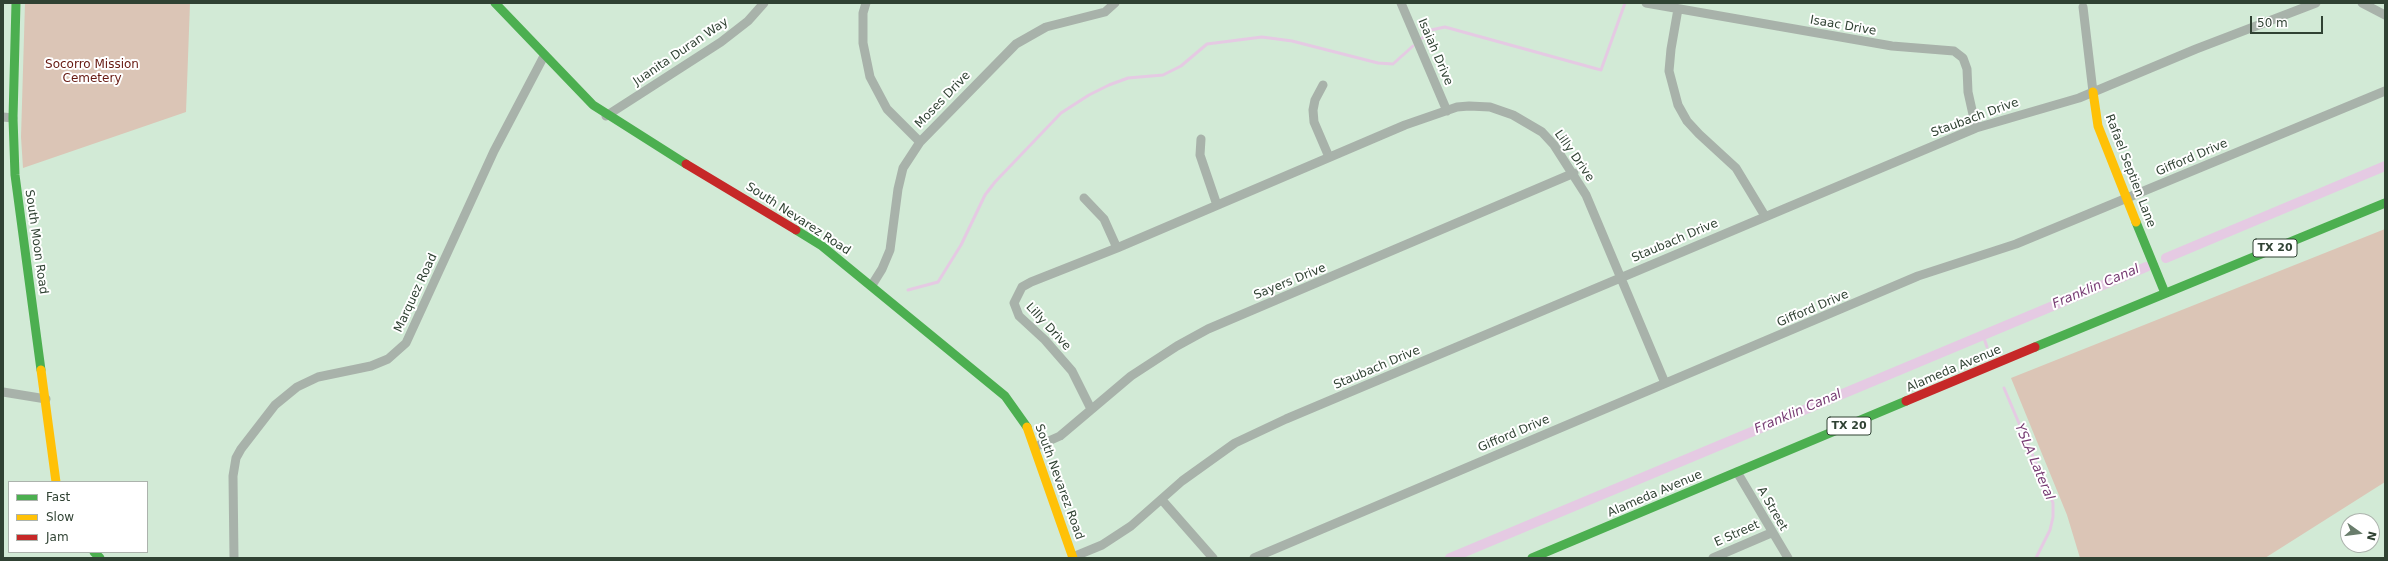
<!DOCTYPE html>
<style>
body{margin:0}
#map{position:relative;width:2388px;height:561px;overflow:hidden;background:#d2ead6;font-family:"DejaVu Sans",sans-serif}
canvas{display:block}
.frame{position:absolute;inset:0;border:4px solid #304233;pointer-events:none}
.legend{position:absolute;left:8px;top:481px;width:140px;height:72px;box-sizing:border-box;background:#fff;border:1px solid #acb3ad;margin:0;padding:5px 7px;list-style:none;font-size:12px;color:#304233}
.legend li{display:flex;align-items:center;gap:8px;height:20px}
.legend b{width:20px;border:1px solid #acb3ad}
.north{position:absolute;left:2340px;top:513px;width:40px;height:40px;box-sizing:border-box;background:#fff;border:1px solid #acb3ad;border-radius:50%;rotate:104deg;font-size:11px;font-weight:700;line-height:16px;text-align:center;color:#304233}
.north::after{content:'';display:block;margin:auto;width:14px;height:18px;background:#697d6c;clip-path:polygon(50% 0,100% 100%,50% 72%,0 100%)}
.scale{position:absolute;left:2250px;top:16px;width:73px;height:18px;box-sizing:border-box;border:2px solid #304233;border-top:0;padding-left:5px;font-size:12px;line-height:14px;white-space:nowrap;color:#304233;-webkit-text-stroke:3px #fff;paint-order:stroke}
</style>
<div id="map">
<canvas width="2388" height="561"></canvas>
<div class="frame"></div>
<ul class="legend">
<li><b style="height:5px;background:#4caf50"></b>Fast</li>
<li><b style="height:5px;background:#ffc107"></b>Slow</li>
<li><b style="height:5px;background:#c62828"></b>Jam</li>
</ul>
<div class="north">N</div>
<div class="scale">50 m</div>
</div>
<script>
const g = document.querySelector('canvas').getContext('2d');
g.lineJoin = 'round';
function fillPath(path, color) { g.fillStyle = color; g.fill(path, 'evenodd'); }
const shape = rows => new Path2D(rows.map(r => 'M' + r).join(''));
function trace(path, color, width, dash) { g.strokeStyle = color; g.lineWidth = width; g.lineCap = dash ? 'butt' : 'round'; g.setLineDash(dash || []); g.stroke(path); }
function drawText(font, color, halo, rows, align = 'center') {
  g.font = font + ' "DejaVu Sans",sans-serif'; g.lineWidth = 4; g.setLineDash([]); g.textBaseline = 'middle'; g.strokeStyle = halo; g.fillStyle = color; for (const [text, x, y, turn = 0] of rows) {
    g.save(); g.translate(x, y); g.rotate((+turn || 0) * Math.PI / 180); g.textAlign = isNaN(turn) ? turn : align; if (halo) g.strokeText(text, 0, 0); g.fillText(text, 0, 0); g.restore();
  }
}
fillPath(shape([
 [25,3,190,3,186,112,23,168,21,137],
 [2385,229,2385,482,2265,558,2080,558,2067,515,2011,378]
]), '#dbc5b6');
trace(shape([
 [1421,39,1431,30,1445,27,1601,70,1625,3],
 [908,290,938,282,961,245,985,195,995,182,1061,113,1089,95,1109,85,1128,78,1163,75,1181,66,1207,44,1262,37,1292,41,1378,63,1393,64,1413,46],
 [1983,335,1987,347],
 [2004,388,2053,503,2053,517,2050,530,2036,558]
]), '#e5cae3', 3);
trace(shape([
 [2166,258,2385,166],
 [1450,558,2146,267]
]), '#e5cae3', 10);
trace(shape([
 [866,3,863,13,863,43,870,77,887,109,920,142],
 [1401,3,1447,111],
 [1646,3,1892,46,1954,51,1963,58,1967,69,1968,92,1976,128],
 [2362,3,2385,15],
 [2083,7,2093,92],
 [1678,9,1671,49,1669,71,1678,105,1687,121,1699,134,1736,168,1765,216],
 [1323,85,1315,100,1313,110,1314,122,1329,157],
 [606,116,721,42,748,21,764,3],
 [3,117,13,118],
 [1201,139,1200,155,1217,205],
 [1084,198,1104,219,1117,248],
 [872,285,882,269,890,250,898,189,903,168,920,142,1016,44,1046,27,1105,12,1115,3],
 [3,392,46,399],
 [1091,409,1072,371,1045,340,1019,316,1014,303,1022,287,1031,282,1117,248,1405,125,1457,107,1469,106,1490,107,1513,115,1542,132,1554,145,1586,195,1665,383],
 [1035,447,1060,436,1131,376,1177,346,1208,329,1574,173],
 [1737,472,1788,558],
 [1162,500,1213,558],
 [1073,557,1102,545,1131,526,1182,481,1235,443,1286,419,1976,128,2079,98,2196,49,2316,3],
 [234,558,233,476,236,458,241,449,275,405,297,387,318,377,371,366,388,359,406,343,494,151,544,56],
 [1254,558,1918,276,2016,244,2385,91],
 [1713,558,1771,533]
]), '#a8b2aa', 9);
trace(shape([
 [16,3,13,118,15,175,41,370],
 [495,3,593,105,686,164],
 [2136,222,2165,293],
 [796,230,822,246,1005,396,1027,427],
 [2035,347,2385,203],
 [94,552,100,558],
 [1532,558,1906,401]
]), '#4caf50', 9);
trace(shape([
 [2093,92,2098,126,2136,222],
 [41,370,56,482],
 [1027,427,1073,558]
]), '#ffc107', 9);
trace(shape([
 [686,164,796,230],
 [1906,401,2035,347]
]), '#c62828', 9);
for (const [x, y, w] of [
 [2275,248,44],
 [1849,426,44]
]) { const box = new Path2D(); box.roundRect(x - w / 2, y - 9, w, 18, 3); g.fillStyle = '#fff'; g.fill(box); trace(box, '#304233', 1); }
drawText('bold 11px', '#304233', null, [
 ["TX 20",2275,248],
 ["TX 20",1849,426]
]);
drawText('12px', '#304233', '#fff', [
 ["Isaac Drive",1843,26,10],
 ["Juanita Duran Way",681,52,-34],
 ["Isaiah Drive",1435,52,67],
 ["Moses Drive",943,100,-46],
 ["Staubach Drive",1975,118,-20],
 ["Lilly Drive",1574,156,55],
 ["Gifford Drive",2192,158,-23],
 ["Rafael Septien Lane",2130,171,69],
 ["South Nevarez Road",798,219,33],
 ["Staubach Drive",1675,241,-23],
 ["South Moon Road",36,242,82],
 ["Sayers Drive",1290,282,-22],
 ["Marquez Road",416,293,-65],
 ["Gifford Drive",1813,309,-23],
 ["Lilly Drive",1048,327,47],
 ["Staubach Drive",1377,368,-23],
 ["Alameda Avenue",1954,369,-23],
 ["Gifford Drive",1514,434,-23],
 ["South Nevarez Road",1059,482,70],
 ["Alameda Avenue",1655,494,-23],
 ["A Street",1772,509,60],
 ["E Street",1737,534,-24]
]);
drawText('12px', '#661911', '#fff', [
 ["Socorro Mission",92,65],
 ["Cemetery",92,79]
]);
drawText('italic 13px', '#773c73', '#fff', [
 ["Franklin Canal",2096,287,-23],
 ["Franklin Canal",1798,412,-23],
 ["YSLA Lateral",2034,462,67]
]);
</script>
